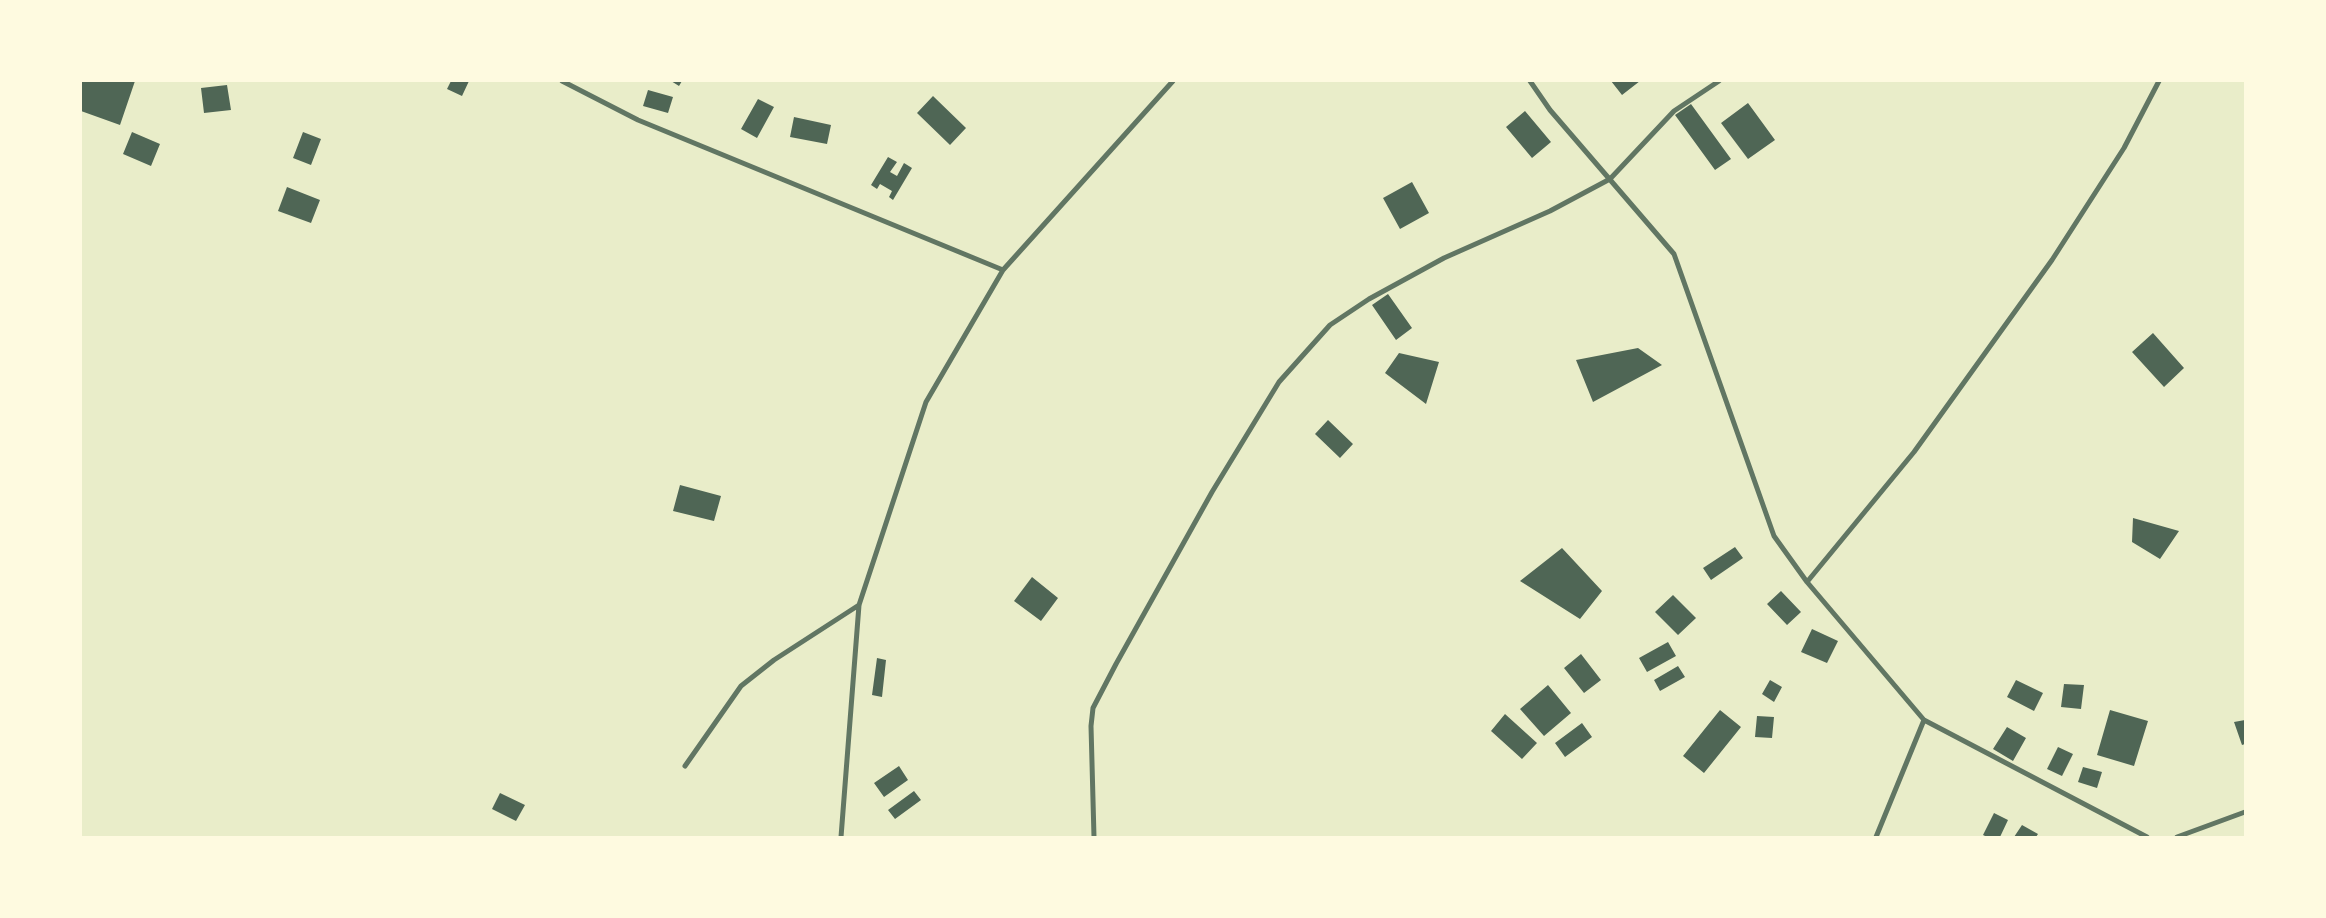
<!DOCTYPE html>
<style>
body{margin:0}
#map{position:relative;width:2326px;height:918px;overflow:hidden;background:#e9edc9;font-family:"DejaVu Sans",sans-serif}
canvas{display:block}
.frame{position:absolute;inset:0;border:82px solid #fefae0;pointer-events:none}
</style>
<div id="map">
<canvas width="2326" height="918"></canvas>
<div class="frame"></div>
</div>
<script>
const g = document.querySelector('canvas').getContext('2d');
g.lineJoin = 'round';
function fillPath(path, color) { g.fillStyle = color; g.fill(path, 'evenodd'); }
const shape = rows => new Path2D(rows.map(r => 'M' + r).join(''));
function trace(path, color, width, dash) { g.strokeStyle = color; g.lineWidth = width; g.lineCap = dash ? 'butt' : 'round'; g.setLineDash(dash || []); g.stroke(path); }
fillPath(shape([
 [81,81,135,81,120,125,81,111],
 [451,81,469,81,462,96,447,89],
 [671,81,682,81,679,86],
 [1611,81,1640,81,1622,95],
 [227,85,231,110,204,113,201,88],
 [648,90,673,97,668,113,643,106],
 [933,96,966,128,950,145,917,113],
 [758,99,774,107,757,138,741,129],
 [1748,103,1775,140,1748,159,1721,123],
 [1691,104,1731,159,1715,170,1675,115],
 [1525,111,1551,142,1532,158,1506,127],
 [794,117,831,125,827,144,790,137],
 [132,132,160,144,151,166,123,154],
 [303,132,321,139,311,165,293,158],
 [888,157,897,162,890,172,897,176,904,163,912,168,893,200,889,197,892,191,880,184,877,189,871,185],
 [1412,182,1429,213,1400,229,1383,198],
 [287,187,320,200,311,223,278,211],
 [1388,294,1412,328,1396,340,1372,305],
 [2153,333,2184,368,2164,387,2132,352],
 [1638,348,1662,365,1593,402,1576,360],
 [1399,353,1439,362,1426,404,1385,373],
 [1328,420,1353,444,1340,458,1315,434],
 [680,485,721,496,714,521,673,511],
 [2133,518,2179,531,2160,559,2132,542],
 [1735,547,1743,558,1711,580,1703,568],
 [1562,548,1602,591,1580,619,1520,581],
 [1032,577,1058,598,1041,621,1014,601],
 [1781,591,1801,612,1787,625,1767,604],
 [1673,595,1696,618,1678,635,1655,612],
 [1812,629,1838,641,1827,663,1801,652],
 [1668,642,1676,656,1647,672,1639,658],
 [1581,654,1601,680,1584,693,1564,668],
 [877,658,886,660,882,697,872,695],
 [1678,666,1685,677,1660,691,1654,680],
 [1770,680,1782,687,1774,702,1762,694],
 [2016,680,2043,693,2034,711,2007,697],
 [2064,684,2084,685,2081,709,2061,707],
 [1548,685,1571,713,1544,736,1520,709],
 [1720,710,1741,727,1704,773,1683,756],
 [2110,710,2148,721,2134,766,2097,755],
 [1505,714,1537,743,1522,759,1491,731],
 [1757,716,1774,717,1772,738,1755,737],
 [2245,720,2245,744,2242,745,2234,722],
 [1582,723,1592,737,1565,757,1555,743],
 [2007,727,2026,738,2013,761,1993,749],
 [2058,747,2073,754,2062,776,2047,769],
 [899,766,908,780,884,797,874,783],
 [2083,767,2102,772,2097,788,2078,782],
 [914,791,921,800,895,819,888,810],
 [500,793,525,805,516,821,492,809],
 [1994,813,2008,820,2000,837,1987,837,1983,835],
 [2022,825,2038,834,2036,837,2014,837]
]), '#4f6655');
trace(shape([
 [562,81,638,120,1003,270],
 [1530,81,1550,110,1674,254,1774,536,1807,582,1924,720,2147,837],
 [1807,582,1914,452,2052,260,2124,148,2159,81],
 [685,766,741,686,774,660,859,605],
 [841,837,859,605,926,402,1003,270,1173,81],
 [1094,837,1091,726,1093,708,1116,664,1212,492,1279,382,1330,325,1369,299,1444,258,1550,211,1610,179,1674,111,1719,81],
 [1876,837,1924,720],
 [2177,837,2245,812]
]), '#617663', 5);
</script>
